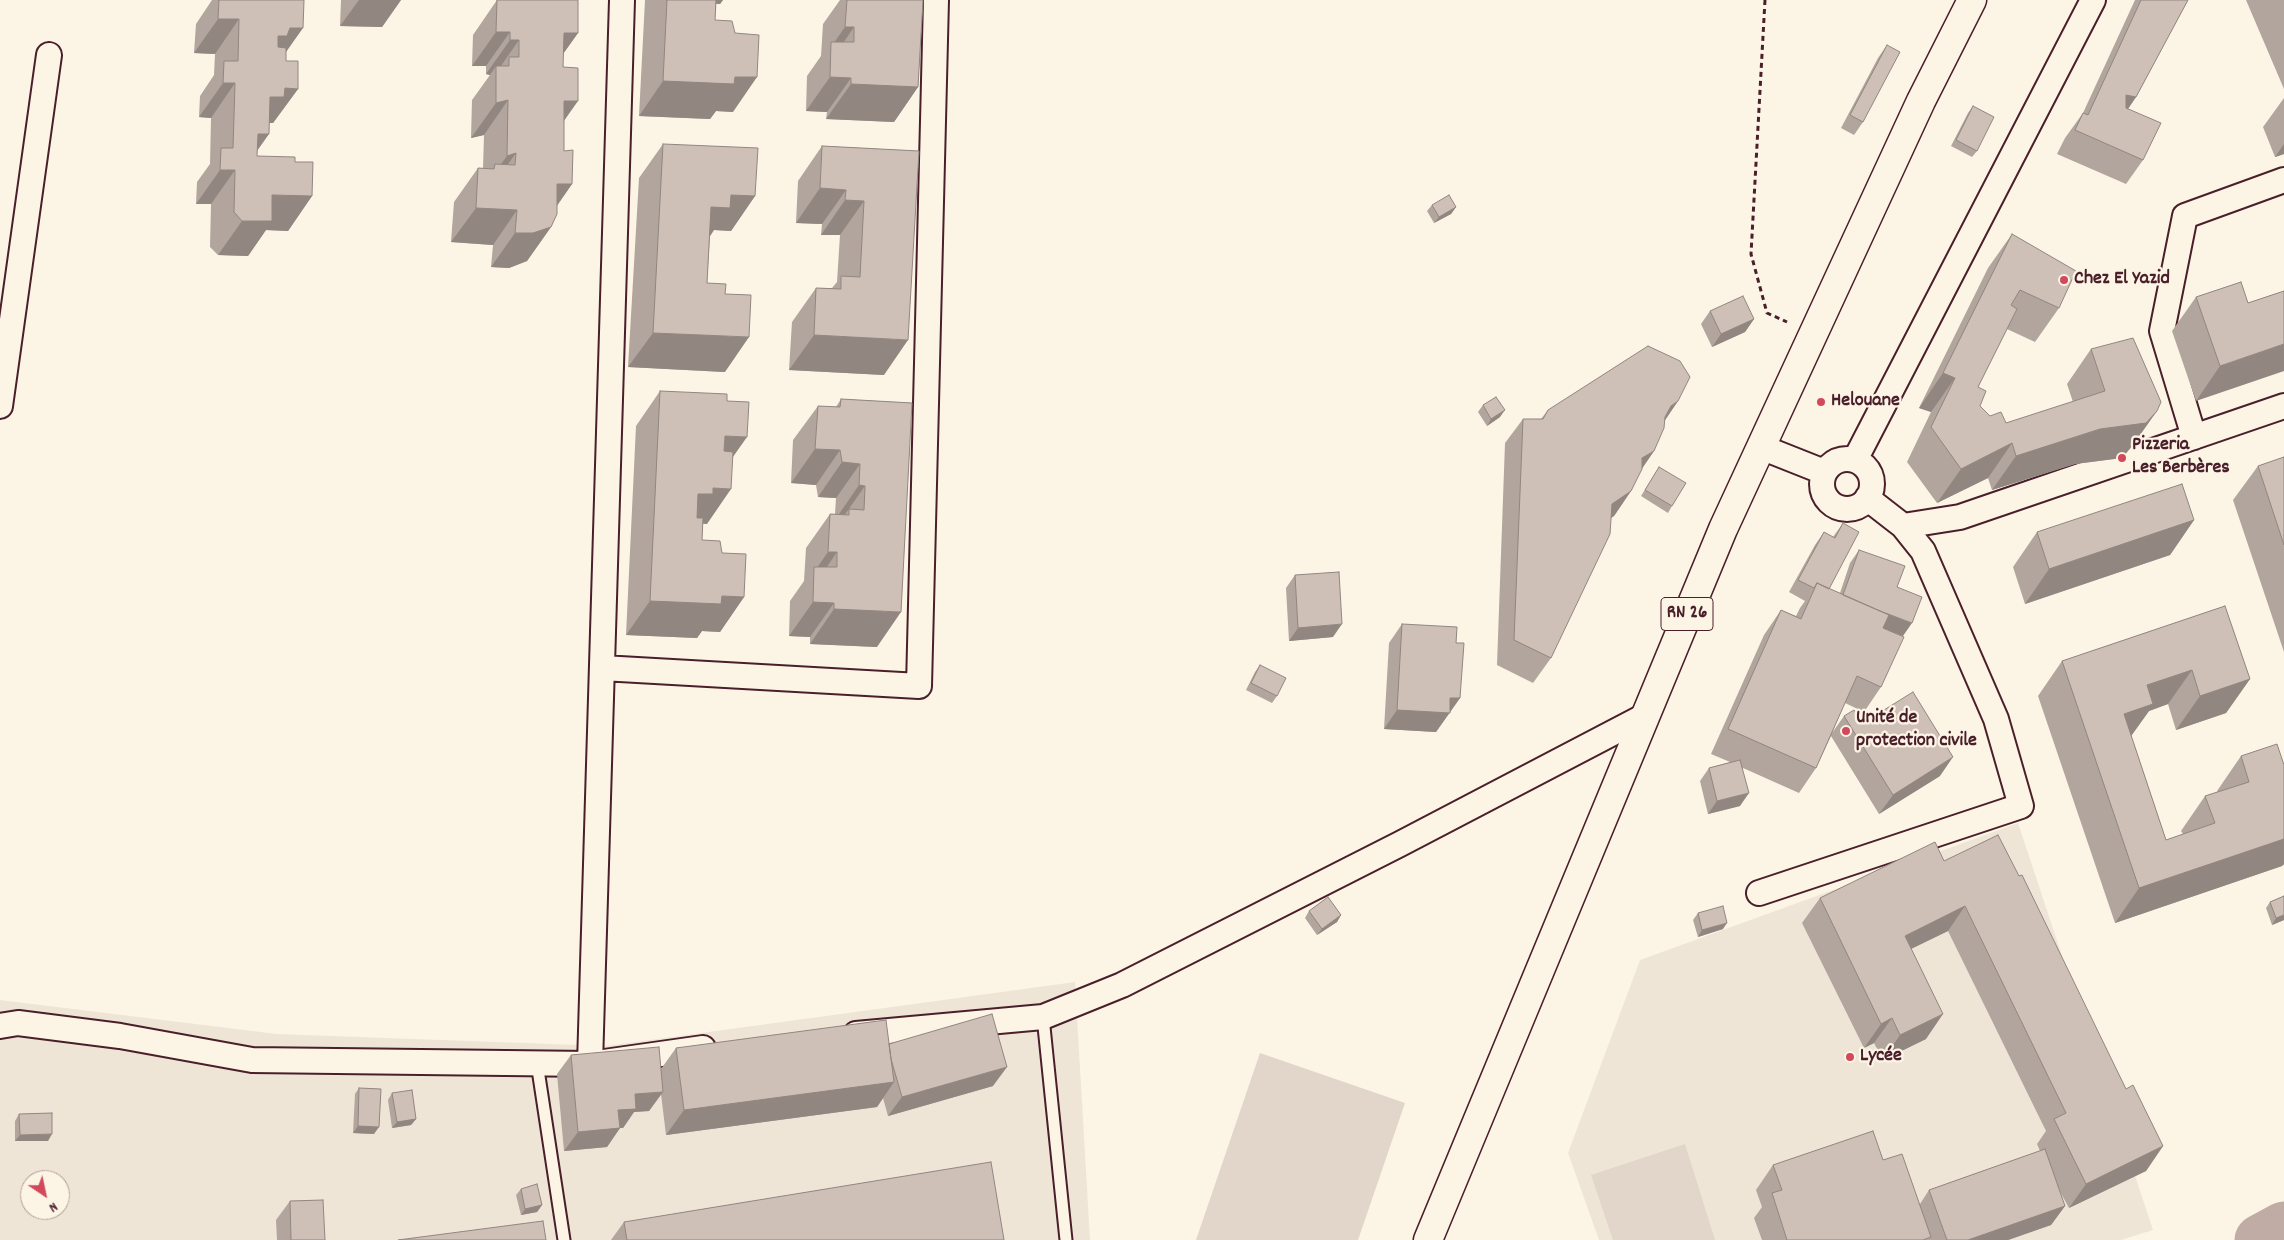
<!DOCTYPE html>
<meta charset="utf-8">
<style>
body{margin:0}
#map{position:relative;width:2284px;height:1240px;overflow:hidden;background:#fcf5e5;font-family:Dekko,sans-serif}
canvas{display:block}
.north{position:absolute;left:20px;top:1170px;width:50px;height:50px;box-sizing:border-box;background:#fcf5e5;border:1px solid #b59f9b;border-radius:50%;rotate:146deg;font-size:14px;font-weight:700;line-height:20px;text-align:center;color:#4a1f2b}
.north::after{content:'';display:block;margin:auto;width:18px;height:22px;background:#d1495b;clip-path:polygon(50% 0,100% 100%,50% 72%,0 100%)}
</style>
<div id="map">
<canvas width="2284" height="1240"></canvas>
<div class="north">N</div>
</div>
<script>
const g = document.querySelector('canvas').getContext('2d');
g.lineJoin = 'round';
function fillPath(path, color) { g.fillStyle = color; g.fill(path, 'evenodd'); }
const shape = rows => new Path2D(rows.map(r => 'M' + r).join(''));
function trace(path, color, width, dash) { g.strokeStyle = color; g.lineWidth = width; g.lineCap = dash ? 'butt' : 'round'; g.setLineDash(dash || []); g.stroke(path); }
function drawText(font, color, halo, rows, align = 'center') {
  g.font = font + ' Dekko,sans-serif'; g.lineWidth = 4.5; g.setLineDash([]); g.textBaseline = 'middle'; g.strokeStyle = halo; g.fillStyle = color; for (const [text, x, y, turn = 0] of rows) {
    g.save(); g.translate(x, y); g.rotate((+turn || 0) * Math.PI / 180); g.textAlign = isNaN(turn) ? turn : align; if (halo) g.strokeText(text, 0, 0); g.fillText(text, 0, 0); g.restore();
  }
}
fillPath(shape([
 [2018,823,2153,1230,2121,1240,1599,1240,1568,1153,1640,960],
 [1075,982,1090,1240,0,1240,0,1000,277,1034,606,1046],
 [30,1180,60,1180,60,1210,30,1210]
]), '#eee5d7');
fillPath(shape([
 [1260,1053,1405,1103,1358,1240,1196,1240],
 [1685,1144,1715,1240,1613,1240,1591,1175]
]), '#e2d5ca');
trace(shape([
 [2260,1240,2284,1227]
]), '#c0aca5', 51);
const lane = shape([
 [1043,1017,1066,1240],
 [537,1063,564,1240]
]);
const street = shape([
 [0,406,49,55],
 [2194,437,2162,331,2185,216,2284,180],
 [1761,447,1824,472],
 '1822 484a25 25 0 1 1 50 0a25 25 0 1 1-50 0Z',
 [1855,460,2093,0],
 [1867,498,1903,526,1960,517,2284,406],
 [602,668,919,686,936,0],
 [1759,893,2021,806,1996,719,1923,551,1903,526],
 [0,1026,18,1023,120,1036,252,1060,590,1064,703,1048],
 [856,1034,1043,1017,1122,985,1400,844,1645,716],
 [590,1064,622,0]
]);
const primary = shape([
 [1428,1240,1723,529,1921,101,1972,0]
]);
trace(lane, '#4a1f2b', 15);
trace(street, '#4a1f2b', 28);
trace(primary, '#4a1f2b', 31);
trace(shape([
 [1765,0,1751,254,1767,313,1787,322]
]), '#4a1f2b', 3, [5, 4]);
trace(lane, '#fcf5e5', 11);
trace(street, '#fcf5e5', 24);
trace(primary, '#fcf5e5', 28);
fillPath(shape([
 [212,0,304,0,286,52,286,61,298,89,273,123,269,123,257,151,257,156,295,162,312,196,288,231,266,230,248,256,218,255,210,247,211,204,196,204,197,182,210,164,211,118,199,117,200,96,214,75,215,54,194,53,196,24],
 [341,0,401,0,382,27,340,26],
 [497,0,578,33,563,54,564,151,572,184,557,206,551,227,527,261,509,268,491,267,493,245,451,242,454,202,478,168,483,168,484,135,471,138,472,100,490,75,486,74,486,66,472,66,473,35],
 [645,0,723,0,720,4,716,4,715,20,733,112,716,111,710,119,639,116],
 [840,0,923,0,918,87,894,122,826,119,827,112,806,111,807,76,821,56,823,24],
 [2135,0,2188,0,2136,97,2128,109,2143,160,2126,184,2057,154,2065,138,2083,113],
 [2246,0,2284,0,2284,89],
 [1887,45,1863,122,1854,135,1841,128,1878,58],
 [2284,98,2284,154,2275,157,2263,127],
 [1973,106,1977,151,1972,157,1951,146,1968,113],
 [663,144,755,196,731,231,714,230,710,236,707,283,725,294,725,372,628,367,639,178],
 [822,146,919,151,884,375,789,370,792,322,816,288,832,288,837,282,840,235,821,235,822,224,796,223,798,181],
 [1432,205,1456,207,1451,214,1434,223,1427,211],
 [2012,234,2059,308,2035,342,2007,329,1978,387,1980,406,1990,416,2006,423,2073,402,2067,384,2091,349,2133,445,2122,458,2075,464,1992,490,1988,478,1937,503,1907,462,1931,412,1919,408,1988,268],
 [2284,291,2196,401,2172,331,2196,297,2248,303],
 [1710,311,1754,319,1745,332,1712,347,1701,324],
 [660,391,727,401,733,457,707,524,703,523,702,540,722,553,744,597,720,632,702,631,697,638,626,635,636,426],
 [841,399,912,403,877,647,810,644,810,637,789,636,790,601,804,581,806,548,830,514,835,514,836,498,818,497,816,485,791,483,793,440,818,406,836,407],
 [1678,401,1665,420,1654,451,1642,468,1631,491,1614,516,1611,518,1551,658,1533,683,1497,665,1505,443,1523,419,1541,419,1548,410],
 [1483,405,1500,417,1487,426,1478,412],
 [2284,457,2284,652,2233,500,2258,466],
 [1659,467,1672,506,1668,513,1641,496],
 [2194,520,2170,555,2025,604,2013,567,2037,532],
 [1843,523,1829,589,1840,593,1850,563,1859,550,1897,587,1903,636,1893,632,1881,687,1864,712,1845,703,1832,733,1844,716,1863,723,1940,776,1879,814,1831,736,1816,768,1799,793,1743,768,1740,806,1708,814,1700,781,1709,768,1730,762,1711,754,1764,635,1781,610,1796,616,1800,608,1805,601,1789,592,1815,545,1824,532,1833,537],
 [1295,575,1333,637,1289,641,1286,588],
 [2225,606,2250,679,2226,713,2176,730,2168,704,2149,711,2131,736,2166,840,2183,834,2181,831,2205,796,2217,792,2217,791,2241,756,2284,765,2284,864,2282,866,2115,923,2038,696,2062,661],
 [1402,624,1456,643,1460,698,1436,732,1384,729,1389,643],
 [1260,665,1277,696,1272,703,1246,690,1255,672],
 [1944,861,2019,876,2126,1089,2163,1146,2146,1171,2069,1208,2057,1186,2065,1206,2051,1225,2008,1240,1762,1240,1754,1218,1762,1207,1756,1190,1773,1165,1883,1160,1920,1204,1929,1190,2040,1151,2037,1144,2046,1131,1948,931,1911,949,1926,1039,1883,1060,1874,1043,1864,1048,1802,923,1820,898],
 [2284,896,2284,920,2272,925,2266,908,2270,902],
 [1309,911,1341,915,1337,922,1317,935,1305,918],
 [1698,913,1723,929,1698,937,1693,920],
 [889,1044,993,1086,888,1116,883,1098,877,1107,666,1135,661,1094,649,1111,634,1112,623,1128,620,1128,607,1147,564,1151,557,1074,571,1055,661,1069,676,1048],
 [359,1088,374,1134,353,1133,355,1094],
 [392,1093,416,1119,411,1125,392,1128,388,1100],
 [19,1114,48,1141,15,1141,15,1121],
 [521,1189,542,1205,537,1212,521,1215,516,1195],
 [290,1201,325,1240,277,1240,276,1220],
 [624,1222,1004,1240,611,1240]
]), '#b2a59d');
fillPath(shape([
 [359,0,401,0,382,27,340,26],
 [693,0,723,0,720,4,706,3],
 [218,19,239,19,215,54,194,53],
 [845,27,854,27,831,61,831,47],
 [290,28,303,28,279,62,269,62,278,36],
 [496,32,510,32,486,66,472,66],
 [564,33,578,33,553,68],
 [510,40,519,40,496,73,496,66,490,75,486,74],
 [735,77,757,77,733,112,716,111,710,119,639,116,663,81],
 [830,77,851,78,827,112,806,111],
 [223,83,235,83,211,118,199,117],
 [851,84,918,87,894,122,826,119],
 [285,88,298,89,273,123,266,123,270,97],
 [2126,95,2136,97,2119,122],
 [508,100,484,135,471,138,496,103],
 [564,101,578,101,554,135],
 [258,134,269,134,245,168],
 [2284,144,2284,154,2275,157],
 [516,153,491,188,482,190,507,156],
 [220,170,235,170,211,204,196,204],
 [557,184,572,184,548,218],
 [820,188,846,190,822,224,796,223],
 [272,195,312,196,288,231,266,230,248,256,218,255,242,221],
 [731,195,755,196,731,231,714,230,706,242,711,207],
 [845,200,864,201,840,235,821,235],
 [1456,207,1451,214,1434,223,1439,217],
 [476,208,517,210,493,245,451,242],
 [551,227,527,261,509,268,491,267,515,233],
 [1754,319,1745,332,1712,347,1721,334],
 [653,333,749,337,725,372,628,367],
 [814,335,908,340,884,375,789,370],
 [2284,344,2284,371,2196,401,2220,366],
 [1943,373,1955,378,1931,412,1919,408],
 [1678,401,1661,426,1671,406],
 [1505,410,1500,417,1487,426,1491,419],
 [2157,411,2133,445,2122,458,2075,464,1992,490,2016,456],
 [725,436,747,437,723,471],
 [2012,443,1988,478,1937,503,1961,469],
 [815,449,840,450,816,485,791,483],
 [1654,451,1637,476,1642,458],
 [842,462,860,464,836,498,818,497],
 [859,485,865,486,841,520,835,520],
 [713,488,731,489,707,524,693,523,698,494],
 [1631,491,1614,516,1594,529,1612,504],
 [2194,520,2170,555,2025,604,2049,569],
 [828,552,837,552,814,586,814,572],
 [722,596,744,597,720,632,702,631,697,638,626,635,650,601],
 [1842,598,1912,623,1903,636,1833,611],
 [813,602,834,603,810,637,789,636],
 [834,609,901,612,877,647,810,644],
 [1342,624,1333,637,1289,641,1298,628],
 [2192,670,2168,704,2149,711,2129,739,2124,714,2147,685],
 [2250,679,2226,713,2176,730,2200,696],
 [1450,698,1460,698,1436,732,1384,729,1397,710],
 [1953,757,1940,776,1879,814,1893,795],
 [1749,793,1740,806,1708,814,1717,801],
 [2284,839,2284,864,2282,866,2115,923,2139,888],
 [1965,906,1948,931,1888,960,1905,936],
 [1341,915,1337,922,1317,935,1322,929],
 [2284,915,2284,920,2272,925,2276,918],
 [1727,923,1723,929,1698,937,1702,930],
 [1943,1014,1926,1039,1883,1060,1900,1035],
 [1892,1018,1874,1043,1864,1048,1881,1024],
 [1007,1067,993,1086,888,1116,902,1097],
 [894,1082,877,1107,666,1135,684,1110],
 [663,1092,649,1111,634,1112,623,1128,620,1128,607,1147,564,1151,578,1132,635,1094],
 [416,1119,411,1125,392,1128,397,1122],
 [358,1126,379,1127,374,1134,353,1133],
 [52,1134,48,1141,15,1141,20,1135],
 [2163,1146,2146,1171,2069,1208,2086,1184],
 [542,1205,537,1212,521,1215,525,1209],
 [2065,1206,2051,1225,2008,1240,1968,1240]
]), '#918680');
const building = shape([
 [219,0,304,0,303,28,290,28,287,36,278,36,278,47,286,48,286,61,298,61,298,89,285,88,284,97,270,97,269,134,258,134,257,156,295,157,295,162,313,162,312,196,272,195,272,221,242,221,234,212,235,170,220,170,221,148,233,148,235,83,223,83,224,61,238,61,239,19,218,19,219,0],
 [497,0,578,0,578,33,564,33,563,67,578,68,578,101,564,101,564,151,573,150,572,184,557,184,557,214,551,227,533,233,515,233,517,210,476,208,478,168,494,169,495,164,515,165,516,153,507,156,508,100,496,103,496,66,509,66,509,57,519,57,519,40,510,40,510,32,496,32,497,0],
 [667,0,716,0,715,20,732,21,735,33,759,35,757,77,735,77,734,84,663,81,667,0],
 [847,0,923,0,918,87,851,84,851,78,830,77,831,42,854,42,854,27,845,27,847,0],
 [2141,0,2188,0,2136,97,2126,95,2126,108,2161,123,2143,160,2075,130,2083,113,2088,115,2141,0],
 [1887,45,1900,52,1863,122,1850,115,1887,45],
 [1973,106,1994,117,1977,151,1956,140,1973,106],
 [663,144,758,148,755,196,731,195,730,208,711,207,707,283,726,284,725,294,751,295,749,337,653,333,663,144],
 [822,146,919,151,908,340,814,335,816,288,841,289,841,276,860,277,864,201,845,200,846,190,820,188,822,146],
 [1449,195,1456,207,1439,217,1432,205,1449,195],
 [2012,234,2076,271,2059,308,2020,290,2011,305,2017,309,1978,387,1986,391,1980,406,1990,416,2001,412,2006,423,2105,391,2091,349,2133,338,2161,402,2157,411,2146,423,2100,429,2016,456,2012,443,1961,469,1931,427,1955,378,1943,373,2012,234],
 [2241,282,2248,303,2284,291,2284,344,2220,366,2196,297,2241,282],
 [1743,296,1754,319,1721,334,1710,311,1743,296],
 [1648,346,1680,361,1690,377,1678,401,1671,406,1665,417,1664,428,1654,451,1642,458,1642,469,1631,491,1612,504,1610,534,1551,658,1514,640,1523,419,1543,419,1548,410,1648,346],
 [660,391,727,394,727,401,749,402,747,437,725,436,724,451,733,452,731,489,713,488,713,494,698,494,697,518,703,518,702,540,720,541,722,553,746,554,744,597,722,596,721,604,650,601,660,391],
 [1496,397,1505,410,1491,419,1483,405,1496,397],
 [841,399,912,403,901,612,834,609,834,603,813,602,814,567,837,567,837,552,828,552,830,514,849,515,849,509,864,510,865,486,859,485,860,464,842,462,840,450,815,449,818,406,840,407,841,399],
 [2284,457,2284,545,2258,466,2284,457],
 [1659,467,1686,483,1672,506,1645,490,1659,467],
 [2182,484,2194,520,2049,569,2037,532,2182,484],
 [1843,523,1859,532,1829,589,1817,583,1814,588,1798,580,1824,532,1835,538,1843,523],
 [1859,550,1905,566,1897,587,1922,597,1912,623,1880,611,1843,595,1859,550],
 [1339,572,1342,624,1298,628,1295,575,1339,572],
 [1817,583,1889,615,1883,628,1904,637,1881,687,1857,676,1816,768,1728,729,1781,610,1801,619,1817,583],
 [2225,606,2250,679,2200,696,2192,670,2147,685,2153,704,2124,714,2166,840,2215,823,2205,796,2249,782,2241,756,2277,744,2284,765,2284,839,2139,888,2062,661,2225,606],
 [1402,624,1457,627,1456,643,1464,643,1460,698,1450,698,1450,713,1397,710,1402,624],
 [1260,665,1286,678,1277,696,1251,683,1260,665],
 [1913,692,1953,757,1893,795,1844,716,1854,710,1863,723,1913,692],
 [1740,760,1749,793,1717,801,1709,768,1740,760],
 [1998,835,2019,876,2022,875,2126,1089,2133,1085,2163,1146,2086,1184,2054,1119,2066,1113,1965,906,1905,936,1943,1014,1900,1035,1892,1018,1881,1024,1820,898,1935,842,1944,861,1998,835],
 [2284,896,2284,915,2276,918,2270,902,2284,896],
 [1328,897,1341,915,1322,929,1309,911,1328,897],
 [1723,906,1727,923,1702,930,1698,913,1723,906],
 [992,1014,1007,1067,902,1097,891,1059,889,1044,992,1014],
 [886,1020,894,1082,684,1110,676,1048,886,1020],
 [659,1047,663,1092,635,1094,636,1109,618,1110,620,1128,578,1132,571,1055,659,1047],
 [359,1088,381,1089,379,1127,358,1126,359,1088],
 [412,1090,416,1119,397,1122,392,1093,412,1090],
 [52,1113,52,1134,20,1135,19,1114,52,1113],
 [1873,1131,1883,1160,1902,1154,1931,1237,1923,1240,1787,1240,1772,1193,1782,1190,1773,1165,1873,1131],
 [2045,1149,2065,1206,1968,1240,1947,1240,1929,1190,2045,1149],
 [991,1162,1004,1240,627,1240,624,1222,991,1162],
 [537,1184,542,1205,525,1209,521,1189,537,1184],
 [323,1200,325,1240,291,1240,290,1201,323,1200],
 [543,1221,546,1240,398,1240,543,1221]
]);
fillPath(building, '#cfc0b7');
trace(building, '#918680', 1);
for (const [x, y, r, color] of [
 [2064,280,5,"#d1495b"],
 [1821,402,5,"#d1495b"],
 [2122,458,5,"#d1495b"],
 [1846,731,5,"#d1495b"],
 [1850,1057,5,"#d1495b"]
]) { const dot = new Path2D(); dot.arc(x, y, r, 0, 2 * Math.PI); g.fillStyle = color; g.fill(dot); trace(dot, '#fcf5e5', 2); }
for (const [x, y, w] of [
 [1687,614,52]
]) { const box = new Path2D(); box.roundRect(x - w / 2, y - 16.5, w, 33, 4); g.fillStyle = '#fcf5e5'; g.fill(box); trace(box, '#4a1f2b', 1); }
drawText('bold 19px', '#4a1f2b', null, [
 ["RN 26",1687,614]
]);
drawText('bold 20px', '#4a1f2b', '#fcf5e5', [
 ["Chez El Yazid",2074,280],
 ["Helouane",1831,402],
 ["Pizzeria",2132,446],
 ["Les Berbères",2132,469],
 ["Unité de",1856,719],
 ["protection civile",1856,742],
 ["Lycée",1860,1057]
], 'left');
</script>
